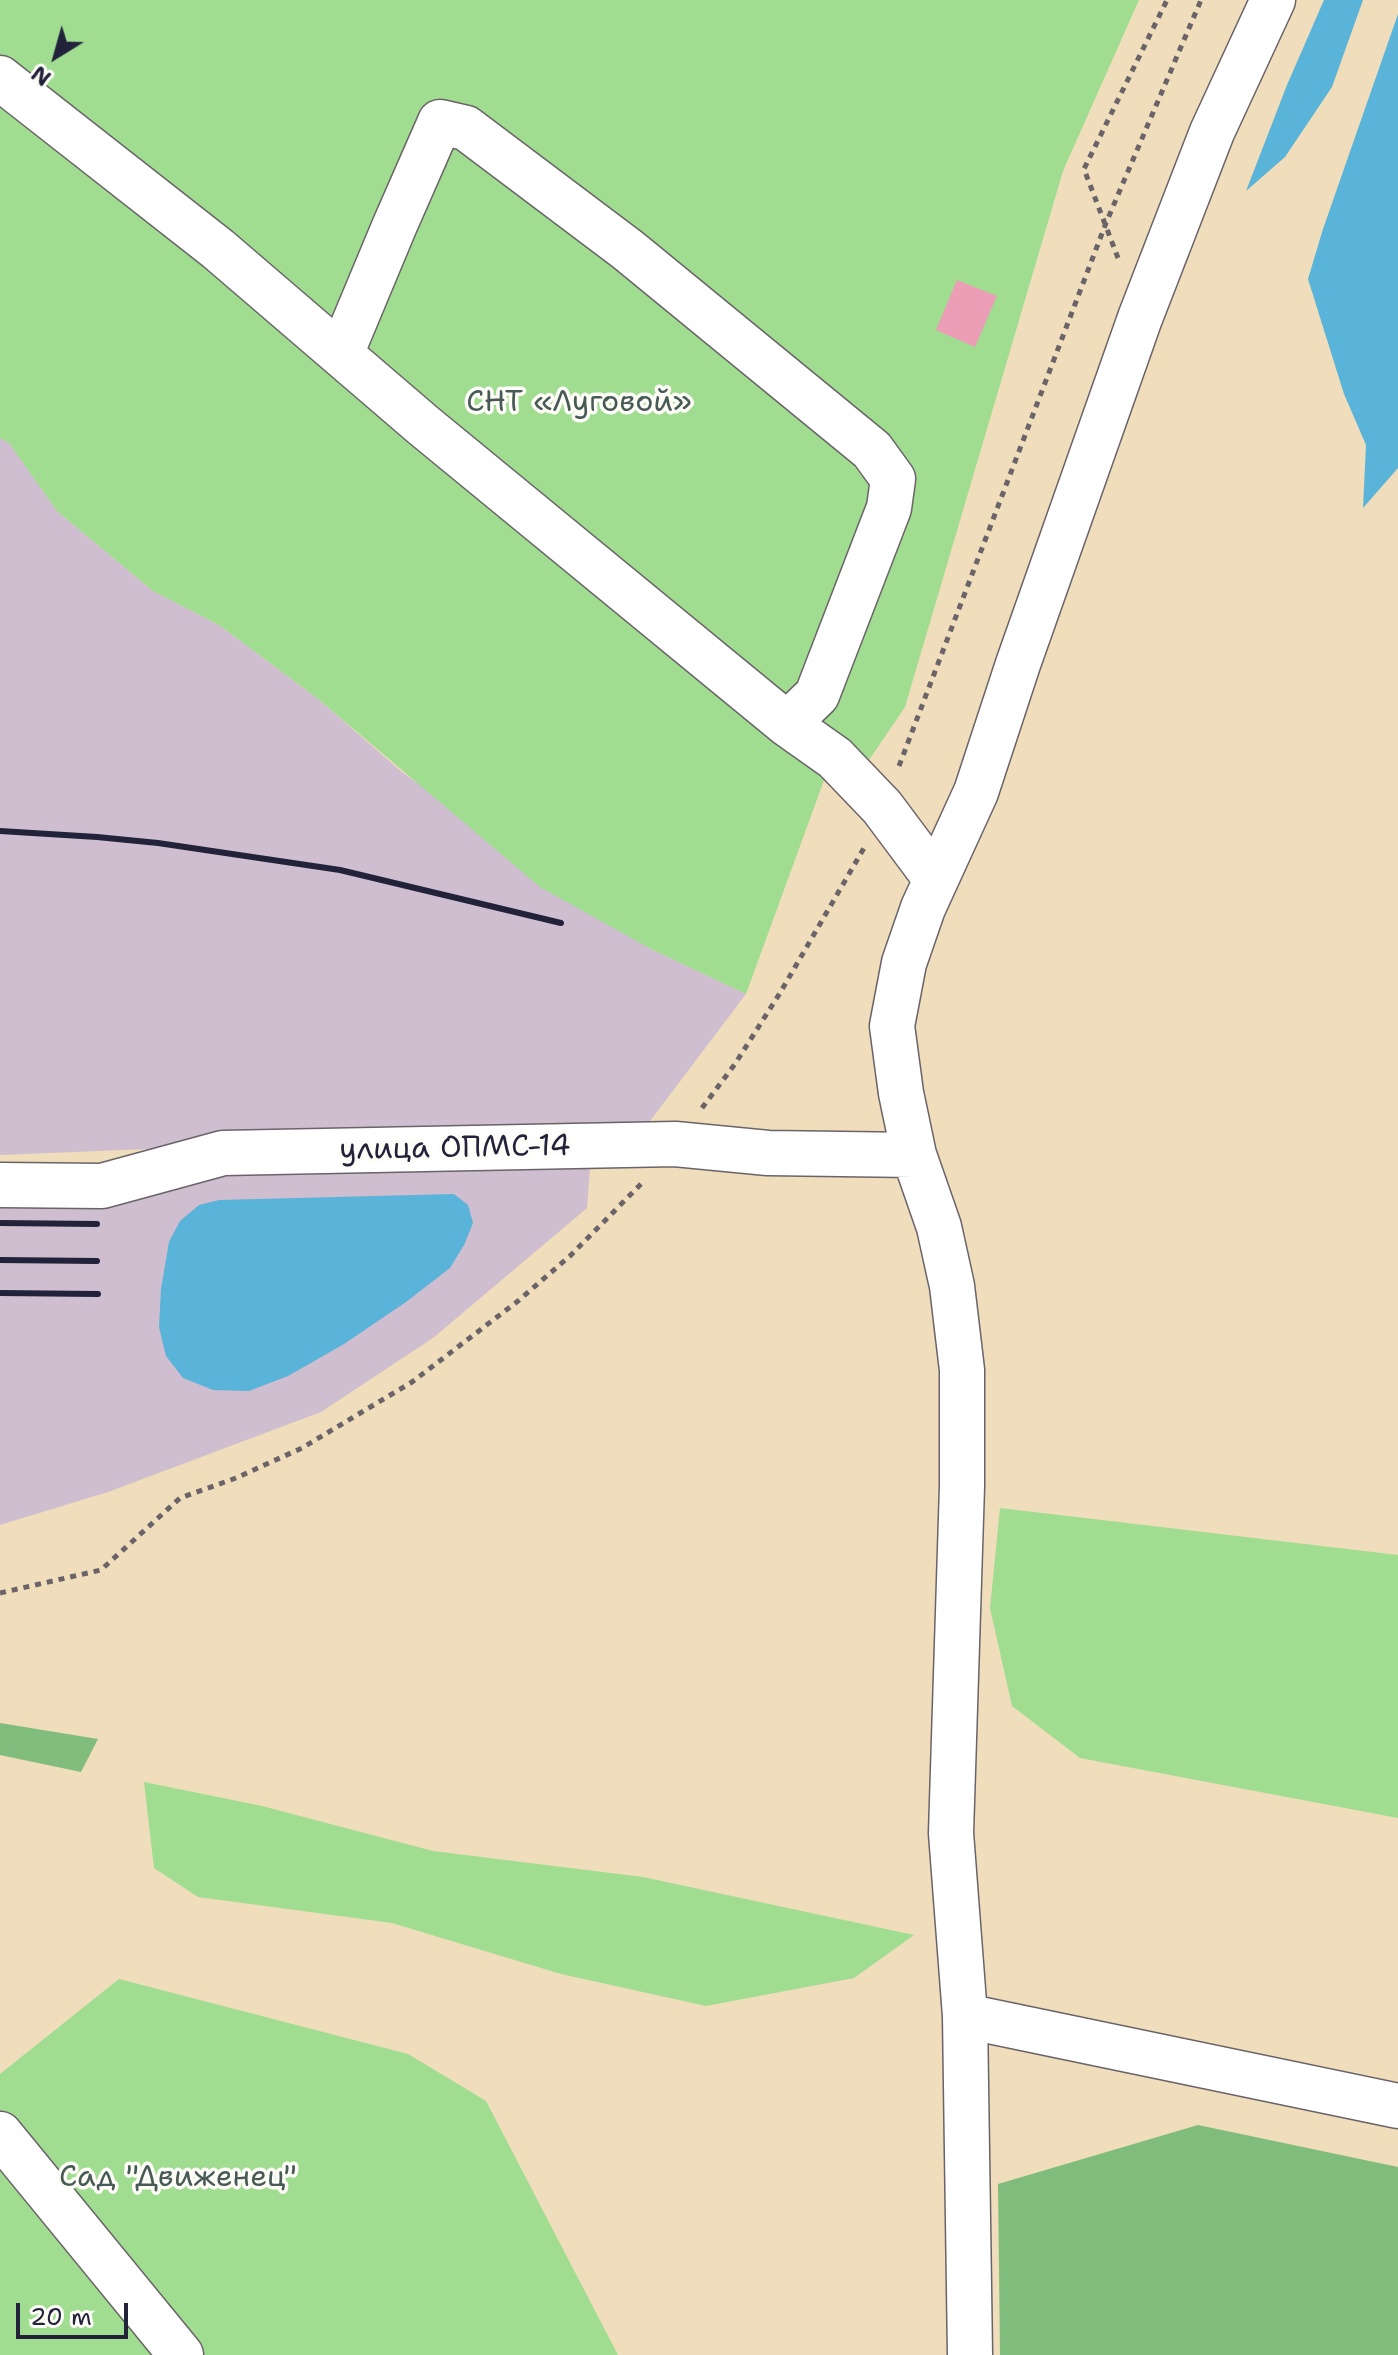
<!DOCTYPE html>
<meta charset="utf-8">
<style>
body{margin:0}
#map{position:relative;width:1398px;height:2355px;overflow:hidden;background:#efddbb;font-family:"Shantell Sans",sans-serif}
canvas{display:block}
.north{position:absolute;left:16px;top:16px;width:80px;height:80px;-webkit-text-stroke:6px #fdfcf7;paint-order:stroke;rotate:217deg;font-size:22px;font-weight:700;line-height:32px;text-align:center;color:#22223b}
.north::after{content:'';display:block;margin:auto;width:28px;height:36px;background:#22223b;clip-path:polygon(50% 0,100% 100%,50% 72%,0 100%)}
.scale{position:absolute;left:16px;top:2303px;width:112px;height:36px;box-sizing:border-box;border:4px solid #22223b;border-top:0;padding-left:10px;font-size:24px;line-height:28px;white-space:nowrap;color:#22223b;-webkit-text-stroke:6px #fdfcf7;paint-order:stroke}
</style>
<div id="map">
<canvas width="1398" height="2355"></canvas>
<div class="north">N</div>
<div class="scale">20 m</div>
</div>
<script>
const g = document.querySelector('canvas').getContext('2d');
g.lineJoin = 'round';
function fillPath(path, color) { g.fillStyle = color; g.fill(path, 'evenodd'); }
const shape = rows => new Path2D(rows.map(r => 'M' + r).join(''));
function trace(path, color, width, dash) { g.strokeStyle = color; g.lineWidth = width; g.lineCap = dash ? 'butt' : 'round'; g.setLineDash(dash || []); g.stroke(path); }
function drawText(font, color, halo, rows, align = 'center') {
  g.font = font + ' "Shantell Sans",sans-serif'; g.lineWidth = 7; g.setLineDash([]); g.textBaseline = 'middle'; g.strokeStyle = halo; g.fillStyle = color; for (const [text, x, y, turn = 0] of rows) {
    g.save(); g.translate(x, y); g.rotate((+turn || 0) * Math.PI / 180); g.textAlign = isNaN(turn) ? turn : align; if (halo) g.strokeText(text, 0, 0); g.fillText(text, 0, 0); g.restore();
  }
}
fillPath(shape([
 [0,438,9,442,57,511,153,591,219,625,317,698,402,772,649,948,746,994,644,1129,0,1155],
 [590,1167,587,1208,433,1338,321,1412,108,1492,0,1525,0,1176]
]), '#cfbdd0');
fillPath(shape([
 [0,0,1139,0,1063,171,905,707,869,760,850,746,827,772,746,994,649,948,540,887,317,698,219,625,153,591,57,511,9,443,0,438],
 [1000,1508,1398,1555,1398,1818,1080,1758,1012,1706,990,1608],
 [144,1782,262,1806,433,1851,643,1877,914,1935,854,1978,706,2006,561,1974,392,1923,198,1897,154,1868],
 [119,1979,408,2054,486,2101,618,2355,0,2355,0,2074]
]), '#a0dd91');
fillPath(shape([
 [0,1724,0,1723,98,1739,81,1772,0,1755],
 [1198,2125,1398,2167,1398,2355,1000,2355,998,2184]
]), '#80bc7b');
fillPath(shape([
 [1324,0,1363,0,1332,87,1285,157,1246,191,1287,85],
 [1398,14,1398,468,1363,508,1366,445,1344,394,1308,279,1323,229],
 [454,1194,468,1205,473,1223,464,1245,450,1268,406,1302,344,1344,288,1376,249,1391,213,1390,183,1378,166,1356,159,1327,161,1289,169,1242,180,1221,199,1205,219,1200]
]), '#5ab3d8');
fillPath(shape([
 [957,280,997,296,975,347,936,330]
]), '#eb9eb6');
const minor = shape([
 [0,78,218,249,423,425,787,724,835,758,882,807,935,878],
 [341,354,394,227,440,122,466,128,628,250,872,450,893,479,889,508,817,695,787,724],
 [0,1185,102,1186,223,1153,675,1144,768,1153,914,1155],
 [965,2016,1398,2106],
 [0,2134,181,2355],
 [970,2355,965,2016,951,1833,962,1486,962,1370,952,1286,939,1227,914,1155,901,1093,892,1026,904,963,923,908,976,792,1018,664,1140,318,1212,132,1273,0]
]);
trace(minor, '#6a6368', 47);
trace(shape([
 [1118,258,1084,169,1167,0],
 [899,766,1106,223,1201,0],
 [702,1108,735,1064,780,993,864,848],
 [0,1593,101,1570,180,1498,236,1478,302,1448,412,1382,518,1301,571,1255,641,1184]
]), '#6a6368', 5, [6, 6]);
trace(minor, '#fff', 44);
trace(shape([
 [0,831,97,837,158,843,340,870,561,923],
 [0,1223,97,1224],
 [0,1260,97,1261],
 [0,1293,98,1294]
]), '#22223b', 6);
drawText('30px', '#485a55', '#fdfcf7', [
 ["СНТ «Луговой»",579,403],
 ["Сад \"Движенец\"",178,2178]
]);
drawText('30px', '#22223b', '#fdfcf7', [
 ["улица ОПМС-14",455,1149,-1]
]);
</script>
